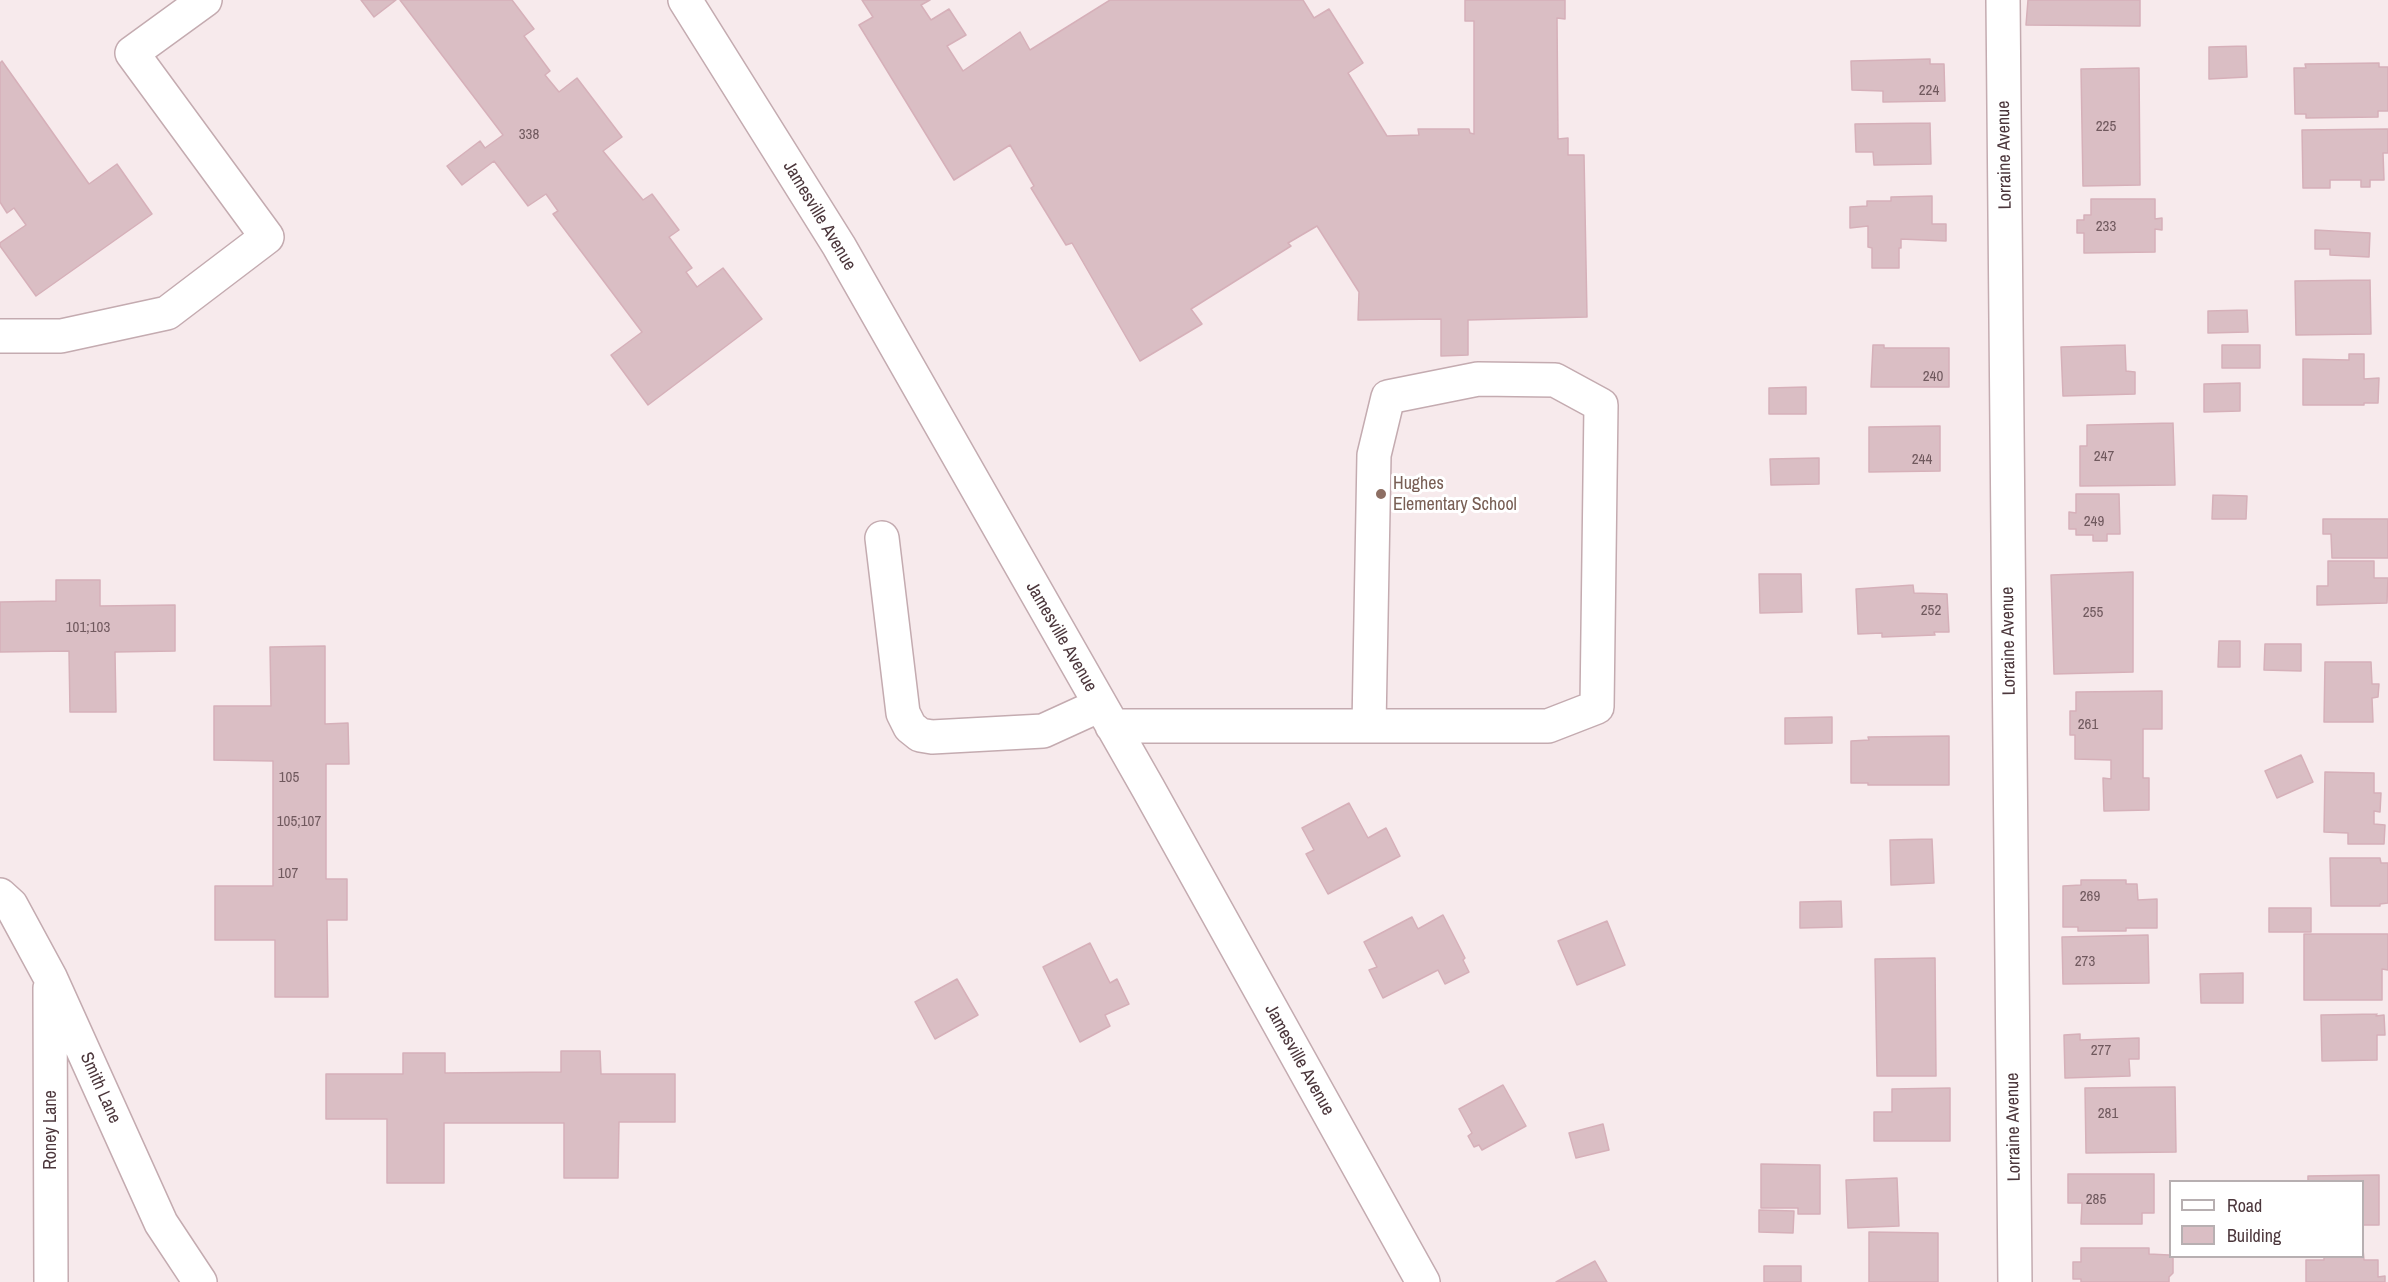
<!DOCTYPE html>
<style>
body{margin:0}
#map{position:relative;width:2388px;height:1282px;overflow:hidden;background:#f7eaec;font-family:"Archivo Narrow",sans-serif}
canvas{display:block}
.legend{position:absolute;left:2169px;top:1180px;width:195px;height:78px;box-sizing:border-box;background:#fff;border:2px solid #b7afb1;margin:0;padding:8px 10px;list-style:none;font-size:18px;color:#4c373c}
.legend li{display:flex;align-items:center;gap:12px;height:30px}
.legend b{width:30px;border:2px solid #b7afb1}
</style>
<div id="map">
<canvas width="2388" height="1282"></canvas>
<ul class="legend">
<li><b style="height:8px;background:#fff"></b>Road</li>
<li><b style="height:16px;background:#dabec4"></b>Building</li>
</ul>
</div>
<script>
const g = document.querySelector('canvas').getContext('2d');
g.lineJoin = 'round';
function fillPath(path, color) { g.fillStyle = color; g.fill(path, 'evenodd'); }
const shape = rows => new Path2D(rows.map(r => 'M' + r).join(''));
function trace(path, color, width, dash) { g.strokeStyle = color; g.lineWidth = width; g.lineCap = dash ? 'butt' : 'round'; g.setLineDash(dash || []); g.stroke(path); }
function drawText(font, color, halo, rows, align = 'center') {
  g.font = font + ' "Archivo Narrow",sans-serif'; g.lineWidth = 6; g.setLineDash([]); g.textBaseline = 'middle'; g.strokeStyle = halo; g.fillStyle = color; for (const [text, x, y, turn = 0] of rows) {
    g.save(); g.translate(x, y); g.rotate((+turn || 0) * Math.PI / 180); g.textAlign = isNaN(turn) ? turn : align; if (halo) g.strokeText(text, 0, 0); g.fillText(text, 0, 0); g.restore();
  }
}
const building = shape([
 [361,0,396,0,374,17,361,0],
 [400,0,512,0,534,29,524,36,550,71,545,75,559,92,577,78,622,137,603,151,643,200,652,194,679,230,669,237,692,268,686,272,697,287,723,268,762,319,648,405,611,355,642,332,553,214,558,211,546,194,528,206,494,161,462,185,447,166,480,141,485,148,503,135,400,0],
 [862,0,930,0,921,5,931,20,949,9,966,35,947,46,963,71,1020,32,1030,50,1110,0,1303,0,1314,18,1329,9,1363,63,1348,73,1387,136,1419,135,1418,129,1469,129,1470,133,1474,134,1474,21,1465,21,1465,0,1565,0,1565,19,1557,18,1558,139,1568,138,1568,155,1584,155,1587,317,1468,320,1468,355,1441,356,1441,319,1358,320,1359,292,1317,226,1288,243,1291,246,1191,309,1202,324,1140,361,1072,243,1066,245,1031,188,1034,186,1010,145,954,180,859,25,873,17,862,0],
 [2028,0,2140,0,2140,26,2026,25,2028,0],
 [2246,46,2247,77,2209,79,2209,47,2246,46],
 [1930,59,1930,64,1944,64,1945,101,1883,102,1883,91,1852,90,1851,61,1930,59],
 [2,61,89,184,117,164,152,214,36,296,0,246,0,243,26,225,14,208,7,213,0,202,0,63,2,61],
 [2379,63,2379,67,2388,67,2388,111,2378,111,2378,117,2306,118,2306,114,2295,114,2294,68,2306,68,2305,64,2379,63],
 [2139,68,2140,185,2083,186,2081,69,2139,68],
 [1930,123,1931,164,1874,165,1873,152,1856,152,1855,124,1930,123],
 [2388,129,2388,153,2383,153,2384,180,2370,180,2370,187,2361,187,2361,180,2330,180,2330,188,2303,188,2302,130,2388,129],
 [1932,196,1932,224,1946,224,1946,241,1901,239,1901,248,1899,248,1899,268,1872,268,1872,248,1868,247,1868,226,1850,228,1850,207,1867,206,1867,201,1891,201,1891,197,1932,196],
 [2091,199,2155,199,2155,219,2162,218,2162,230,2155,229,2155,252,2084,253,2084,233,2077,233,2077,220,2084,220,2084,215,2091,215,2091,199],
 [2315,230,2370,233,2369,257,2330,255,2330,249,2315,249,2315,230],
 [2370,280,2371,334,2296,335,2295,281,2370,280],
 [2247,310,2248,332,2208,333,2208,311,2247,310],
 [1873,345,1884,345,1884,348,1949,348,1949,387,1871,387,1873,345],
 [2125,345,2126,371,2135,372,2135,394,2063,396,2061,347,2125,345],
 [2222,345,2260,345,2260,368,2222,368,2222,345],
 [2349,354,2364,354,2364,379,2379,378,2378,403,2364,403,2364,405,2303,405,2303,359,2349,360,2349,354],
 [2240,383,2240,411,2204,412,2204,384,2240,383],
 [1806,387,1806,414,1769,414,1769,388,1806,387],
 [2173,423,2175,485,2080,486,2080,446,2087,446,2087,425,2173,423],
 [1940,426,1940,471,1869,472,1869,427,1940,426],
 [1819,458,1819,484,1771,485,1770,459,1819,458],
 [2076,494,2119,494,2120,534,2107,534,2107,541,2093,541,2093,535,2076,535,2076,529,2069,529,2069,512,2076,513,2076,494],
 [2213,495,2247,496,2246,519,2212,519,2213,495],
 [2323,519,2388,519,2388,558,2332,558,2331,534,2323,534,2323,519],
 [2328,561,2374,561,2374,578,2388,578,2387,603,2317,605,2317,586,2328,586,2328,561],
 [2133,572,2133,672,2054,674,2051,575,2133,572],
 [1759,574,1801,574,1802,612,1760,613,1759,574],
 [56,580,100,580,100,606,175,605,175,651,115,652,116,712,70,712,69,651,0,652,0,602,56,601,56,580],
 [1913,585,1914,593,1947,594,1949,632,1934,632,1935,635,1882,637,1882,633,1858,634,1856,589,1913,585],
 [2219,641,2240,641,2240,667,2218,667,2219,641],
 [2265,644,2301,644,2301,671,2264,670,2265,644],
 [325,646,325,724,348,723,349,764,326,764,326,879,347,879,347,920,327,920,328,997,275,997,275,940,215,940,215,886,273,886,273,761,214,760,214,706,271,706,270,647,325,646],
 [2325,662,2371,662,2372,684,2379,684,2378,697,2372,698,2373,722,2324,722,2325,662],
 [2162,691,2162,729,2143,729,2143,778,2149,778,2149,810,2104,811,2103,778,2111,779,2111,760,2075,759,2075,735,2070,735,2070,711,2076,711,2076,692,2162,691],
 [1832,717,1832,743,1785,744,1785,718,1832,717],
 [1949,736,1949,785,1868,785,1868,783,1851,783,1851,741,1869,740,1868,737,1949,736],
 [2301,755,2313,782,2277,798,2265,771,2301,755],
 [2325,772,2374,773,2374,793,2381,793,2380,812,2374,811,2374,824,2385,825,2384,844,2348,844,2348,833,2324,832,2325,772],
 [1349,803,1368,838,1386,828,1400,856,1328,894,1306,854,1314,850,1302,828,1349,803],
 [1932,839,1934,883,1891,885,1890,840,1932,839],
 [2330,858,2380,858,2381,863,2388,863,2388,903,2380,904,2380,906,2331,906,2330,858],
 [2081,880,2126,880,2126,884,2137,884,2138,900,2157,899,2157,928,2126,928,2126,931,2078,931,2078,927,2063,927,2063,886,2081,885,2081,880],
 [1841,901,1842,927,1800,928,1800,902,1841,901],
 [2269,908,2311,908,2311,932,2269,932,2269,908],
 [1443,915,1465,958,1463,960,1469,972,1445,984,1438,970,1383,998,1369,970,1377,967,1364,942,1412,917,1418,929,1443,915],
 [1607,921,1625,965,1577,985,1558,941,1607,921],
 [2304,934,2388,934,2388,970,2382,969,2382,1000,2304,1000,2304,934],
 [2148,935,2149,983,2063,984,2062,937,2148,935],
 [1090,943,1110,983,1117,979,1129,1004,1105,1015,1110,1026,1080,1042,1043,967,1090,943],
 [1935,958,1936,1076,1877,1076,1875,959,1935,958],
 [2243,973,2243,1003,2201,1003,2200,974,2243,973],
 [957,979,978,1015,935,1039,915,1002,957,979],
 [2377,1014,2376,1016,2384,1015,2385,1035,2377,1035,2377,1060,2322,1061,2321,1015,2377,1014],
 [2080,1034,2080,1040,2139,1038,2139,1059,2129,1059,2130,1076,2065,1078,2064,1035,2080,1034],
 [561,1051,600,1051,601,1074,675,1074,675,1122,619,1122,618,1178,564,1178,564,1123,444,1123,444,1183,387,1183,387,1119,326,1119,326,1074,403,1074,403,1053,445,1053,445,1073,561,1072,561,1051],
 [1503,1085,1526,1126,1482,1150,1479,1145,1474,1147,1468,1136,1472,1133,1459,1109,1503,1085],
 [2175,1087,2176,1152,2086,1153,2085,1088,2175,1087],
 [1950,1088,1950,1141,1874,1141,1874,1112,1892,1112,1892,1089,1950,1088],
 [1603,1124,1609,1150,1576,1158,1569,1133,1603,1124],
 [1761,1164,1820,1165,1820,1214,1798,1214,1798,1208,1761,1208,1761,1164],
 [2068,1174,2154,1174,2154,1213,2142,1213,2142,1224,2081,1224,2082,1203,2068,1203,2068,1174],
 [2379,1175,2379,1225,2362,1225,2362,1182,2308,1182,2308,1176,2379,1175],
 [1897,1178,1899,1226,1848,1228,1846,1180,1897,1178],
 [1759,1210,1794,1211,1793,1233,1759,1232,1759,1210],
 [1869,1232,1938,1233,1938,1282,1869,1282,1869,1232],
 [2362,1238,2364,1260,2378,1260,2378,1277,2385,1276,2385,1282,2306,1282,2306,1260,2324,1260,2324,1256,2362,1256,2362,1238],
 [2081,1248,2149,1248,2149,1254,2169,1255,2173,1258,2173,1273,2169,1277,2169,1282,2081,1282,2081,1279,2073,1279,2073,1262,2081,1262,2081,1248],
 [1595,1261,1607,1282,1556,1282,1595,1261],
 [1764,1266,1801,1266,1801,1282,1764,1282,1764,1266]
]);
fillPath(building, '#dabec4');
trace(building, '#d6b0b9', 1.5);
const minor = shape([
 [685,0,839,246,1148,788,1423,1282],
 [2003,0,2015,1282],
 [0,336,61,336,167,313,267,237,132,53,205,0],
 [882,538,903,713,910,727,920,735,932,737,1043,731,1100,705],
 [1112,726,1548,726,1597,707,1601,405,1555,380,1478,379,1388,397,1374,455,1369,726],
 [0,895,11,905,50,977,161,1223,200,1282],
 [50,988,51,1282]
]);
trace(minor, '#c4abb0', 36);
trace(minor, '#fff', 33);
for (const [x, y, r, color] of [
 [1381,494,6,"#8d6e63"]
]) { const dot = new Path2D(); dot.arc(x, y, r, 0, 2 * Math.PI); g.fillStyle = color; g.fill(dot); trace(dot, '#fff', 2); }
drawText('15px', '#70595e', null, [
 ["224",1929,91],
 ["225",2106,127],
 ["338",529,135],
 ["233",2106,227],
 ["240",1933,377],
 ["247",2104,457],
 ["244",1922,460],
 ["249",2094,522],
 ["252",1931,611],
 ["255",2093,613],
 ["101;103",88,628],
 ["261",2088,725],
 ["105",289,778],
 ["105;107",299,822],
 ["107",288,874],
 ["269",2090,897],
 ["273",2085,962],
 ["277",2101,1051],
 ["281",2108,1114],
 ["285",2096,1200]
]);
drawText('18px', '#4c373c', '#fff', [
 ["Lorraine Avenue",2005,155,-91],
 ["Jamesville Avenue",819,216,59],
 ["Jamesville Avenue",1061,637,60],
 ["Lorraine Avenue",2009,641,-91],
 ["Jamesville Avenue",1299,1060,61],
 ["Smith Lane",100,1088,66],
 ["Lorraine Avenue",2014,1127,-91],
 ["Roney Lane",51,1130,-90]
]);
drawText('18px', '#785e54', '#fff', [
 ["Hughes",1393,484],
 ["Elementary School",1393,505]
], 'left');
</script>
